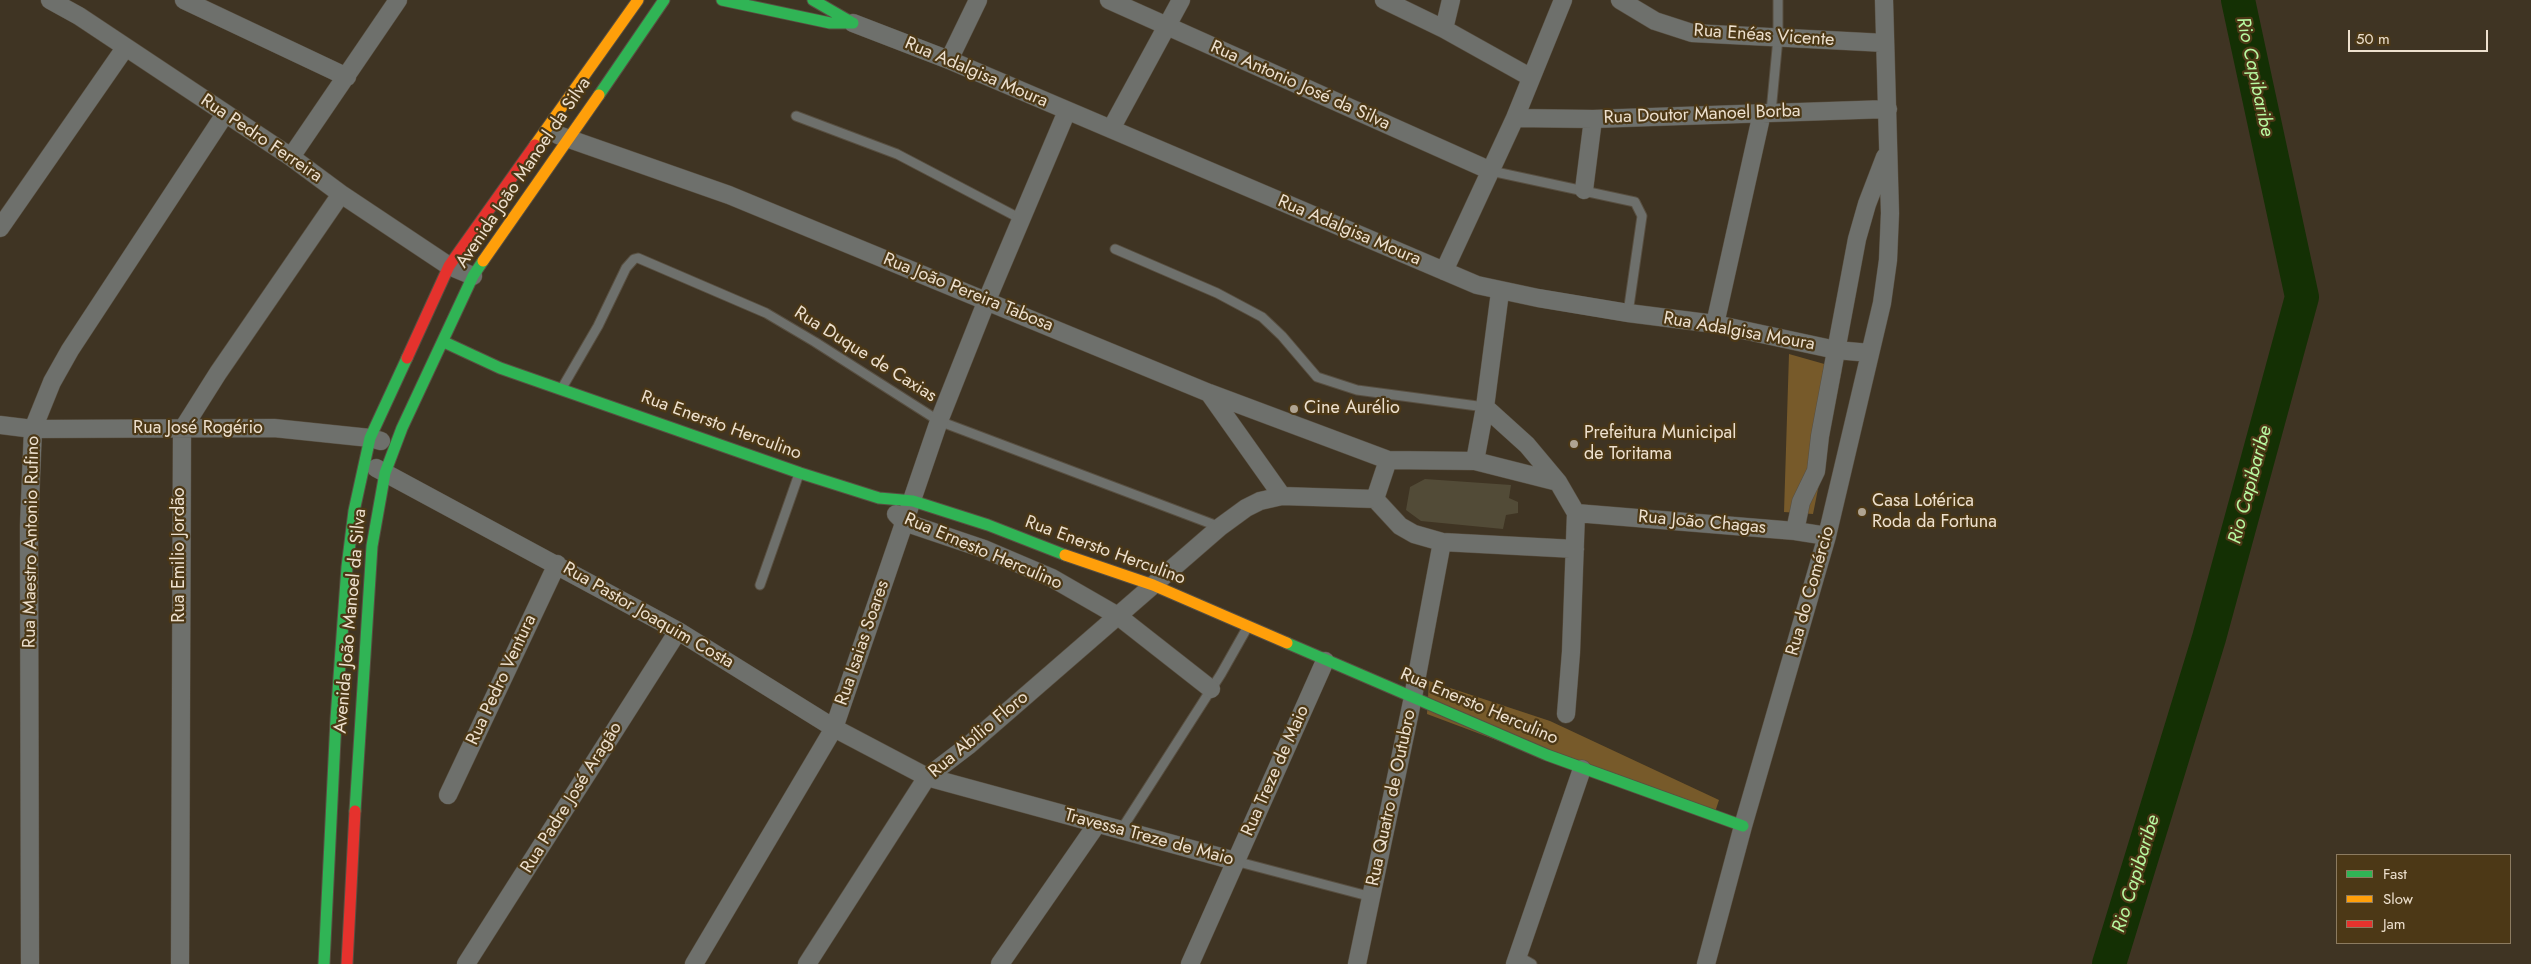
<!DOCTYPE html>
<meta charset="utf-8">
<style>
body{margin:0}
#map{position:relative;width:2531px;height:964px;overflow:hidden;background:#3f3423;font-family:Jost,sans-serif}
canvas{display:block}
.legend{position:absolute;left:2336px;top:854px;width:175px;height:90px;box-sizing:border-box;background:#4c3816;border:1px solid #8c7b60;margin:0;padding:6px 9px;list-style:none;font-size:15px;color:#ede0ce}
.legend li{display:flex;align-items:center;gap:10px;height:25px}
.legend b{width:25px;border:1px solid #8c7b60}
.scale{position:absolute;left:2348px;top:30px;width:140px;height:22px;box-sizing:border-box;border:2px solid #ede0ce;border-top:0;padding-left:6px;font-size:15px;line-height:18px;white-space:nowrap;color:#ede0ce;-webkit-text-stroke:4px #4c3816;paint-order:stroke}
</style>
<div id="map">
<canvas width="2531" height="964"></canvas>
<ul class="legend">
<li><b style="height:6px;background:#30b455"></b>Fast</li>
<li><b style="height:6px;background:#ff9f0a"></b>Slow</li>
<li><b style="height:6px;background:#e5322d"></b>Jam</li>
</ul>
<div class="scale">50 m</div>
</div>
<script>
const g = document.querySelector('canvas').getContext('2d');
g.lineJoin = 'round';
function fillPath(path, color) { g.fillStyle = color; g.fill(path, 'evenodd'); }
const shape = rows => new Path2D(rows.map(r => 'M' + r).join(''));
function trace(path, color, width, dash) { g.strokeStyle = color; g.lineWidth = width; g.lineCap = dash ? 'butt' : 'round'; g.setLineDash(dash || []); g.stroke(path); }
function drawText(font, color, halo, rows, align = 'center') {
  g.font = font + ' Jost,sans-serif'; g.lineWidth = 4.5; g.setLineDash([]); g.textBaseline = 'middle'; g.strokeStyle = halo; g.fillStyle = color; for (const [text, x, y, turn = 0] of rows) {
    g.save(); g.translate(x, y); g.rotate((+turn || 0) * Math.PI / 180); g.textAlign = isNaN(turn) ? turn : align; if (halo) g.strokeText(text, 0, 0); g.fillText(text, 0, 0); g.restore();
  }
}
fillPath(shape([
 [1789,354,1842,369,1813,514,1784,512],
 [1429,681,1550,721,1719,800,1712,821,1427,714]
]), '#775a2a');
trace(shape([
 [2109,964,2209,638,2302,297,2238,0]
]), '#143004', 34);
fillPath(shape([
 [1425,479,1511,485,1509,498,1518,502,1518,513,1506,515,1503,529,1421,521,1406,510,1410,487]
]), '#524b37');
const lane = shape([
 [1771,112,1778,38,1778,0],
 [796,116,897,154,1021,219],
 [1491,171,1635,202,1642,216,1628,313],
 [1115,249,1217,293,1262,317,1282,336,1317,377,1357,390,1485,407],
 [562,388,598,326,626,268,634,259,638,258,766,313,815,342,939,421,1220,527],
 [760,585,799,474],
 [1121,830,1221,674,1247,628],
 [1235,861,1372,897],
 [1518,956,1532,964]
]);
const street = shape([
 [50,0,79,16,291,157,341,194,449,266,473,276],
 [184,0,347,77],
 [1109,0,1491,171],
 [1384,0,1444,29,1530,77],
 [1620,0,1655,21,1692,33,1885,43],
 [853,23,949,60,1477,285,1538,298,1628,313,1715,324,1836,350,1870,353],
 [1444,29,1451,0],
 [949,60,978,0],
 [1515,118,1593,119,1888,109],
 [1111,129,1181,0],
 [558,135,729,195,1209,393,1388,460],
 [291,157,398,0],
 [1584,190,1593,119],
 [0,228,125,48],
 [1444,271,1515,118,1563,0],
 [1715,324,1762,113],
 [1209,393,1282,496],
 [1485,407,1527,445,1558,482,1576,513,1571,652,1566,714],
 [0,425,33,429,274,428,370,438,381,441],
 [1475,461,1485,407,1500,292],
 [376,468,678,631,834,728,927,777,1235,861],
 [1375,499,1388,460,1475,461,1558,482],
 [1576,513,1795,531,1827,536],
 [896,514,904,522,984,549,1052,578,1118,616,1211,689],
 [1795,531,1801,502,1816,471,1820,436,1857,239,1867,204,1885,157],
 [448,795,557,564],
 [30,964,29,526,33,429,52,382,70,350,225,114],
 [180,964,182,430,218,373,341,194],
 [466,964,678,631],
 [694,964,834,728,939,421,987,300,1067,111],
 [807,964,927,777,969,745,1220,527,1246,508,1260,501,1282,496,1375,499,1400,526,1414,534,1442,542,1575,549],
 [1000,964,1097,824],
 [1190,964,1325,661],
 [1357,964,1413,697,1442,542],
 [1515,964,1582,769],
 [1706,964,1743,826,1827,536,1882,303,1888,260,1890,213,1884,0]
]);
const fast = shape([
 [722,0,830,23,853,23],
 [813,0,851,22],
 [599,95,664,0],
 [444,342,500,368,800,473,879,498,913,501,988,525,1065,555],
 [1287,643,1547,755,1743,826],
 [355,811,372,546,385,473,402,428,473,276,483,261],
 [324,964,336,719,347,567,354,511,370,438,407,358]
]);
const slow = shape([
 [535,145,638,0],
 [483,261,599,95],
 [1065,555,1153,585,1287,643]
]);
const jam = shape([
 [407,358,449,266,535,145],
 [347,964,355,811]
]);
trace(lane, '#584f41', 11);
trace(street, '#584f41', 19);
trace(fast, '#584f41', 13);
trace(slow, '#584f41', 13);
trace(jam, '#584f41', 13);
trace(lane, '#6e706c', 9);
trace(street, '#6e706c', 18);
trace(fast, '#30b455', 11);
trace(slow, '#ff9f0a', 11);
trace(jam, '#e5322d', 11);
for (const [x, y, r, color] of [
 [1294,409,5,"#b0a492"],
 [1574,444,5,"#b0a492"],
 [1862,512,5,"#b0a492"]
]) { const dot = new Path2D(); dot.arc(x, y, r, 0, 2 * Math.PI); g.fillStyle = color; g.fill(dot); trace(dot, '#4c3816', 2); }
drawText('18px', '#ede0ce', '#4c3816', [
 ["Rua Enéas Vicente",1764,36,4],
 ["Rua Adalgisa Moura",976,73,23],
 ["Rua Antonio José da Silva",1300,86,24],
 ["Rua Doutor Manoel Borba",1702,115,-2],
 ["Rua Pedro Ferreira",261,139,34],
 ["Avenida João Manoel da Silva",524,173,-56],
 ["Rua Adalgisa Moura",1349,231,23],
 ["Rua João Pereira Tabosa",968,293,22],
 ["Rua Adalgisa Moura",1739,332,10],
 ["Rua Duque de Caxias",865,355,32],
 ["Rua Enersto Herculino",721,426,20],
 ["Rua José Rogério",198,429],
 ["Rua João Chagas",1702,523,5],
 ["Rua Maestro Antonio Rufino",32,542,-89],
 ["Rua Enersto Herculino",1105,551,20],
 ["Rua Ernesto Herculino",983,552,23],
 ["Rua Emilio Jordão",180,555,-90],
 ["Rua do Comércio",1811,591,-74],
 ["Rua Pastor Joaquim Costa",648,616,30],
 ["Avenida João Manoel da Silva",351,621,-85],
 ["Rua Isaias Soares",863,643,-71],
 ["Rua Pedro Ventura",502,680,-65],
 ["Rua Enersto Herculino",1479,707,23],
 ["Rua Abílio Floro",979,735,-40],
 ["Rua Treze de Maio",1276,771,-66],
 ["Rua Padre José Aragão",572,798,-58],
 ["Rua Quatro de Outubro",1392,798,-78],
 ["Travessa Treze de Maio",1149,838,15]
]);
drawText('18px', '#ede0ce', '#4c3816', [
 ["Cine Aurélio",1304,409],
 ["Prefeitura Municipal",1584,434],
 ["de Toritama",1584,455],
 ["Casa Lotérica",1872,502],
 ["Roda da Fortuna",1872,523]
], 'left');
drawText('italic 19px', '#b8f9a1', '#4c3816', [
 ["Rio Capibaribe",2254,77,78],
 ["Rio Capibaribe",2251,485,-75],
 ["Rio Capibaribe",2137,874,-73]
]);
</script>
